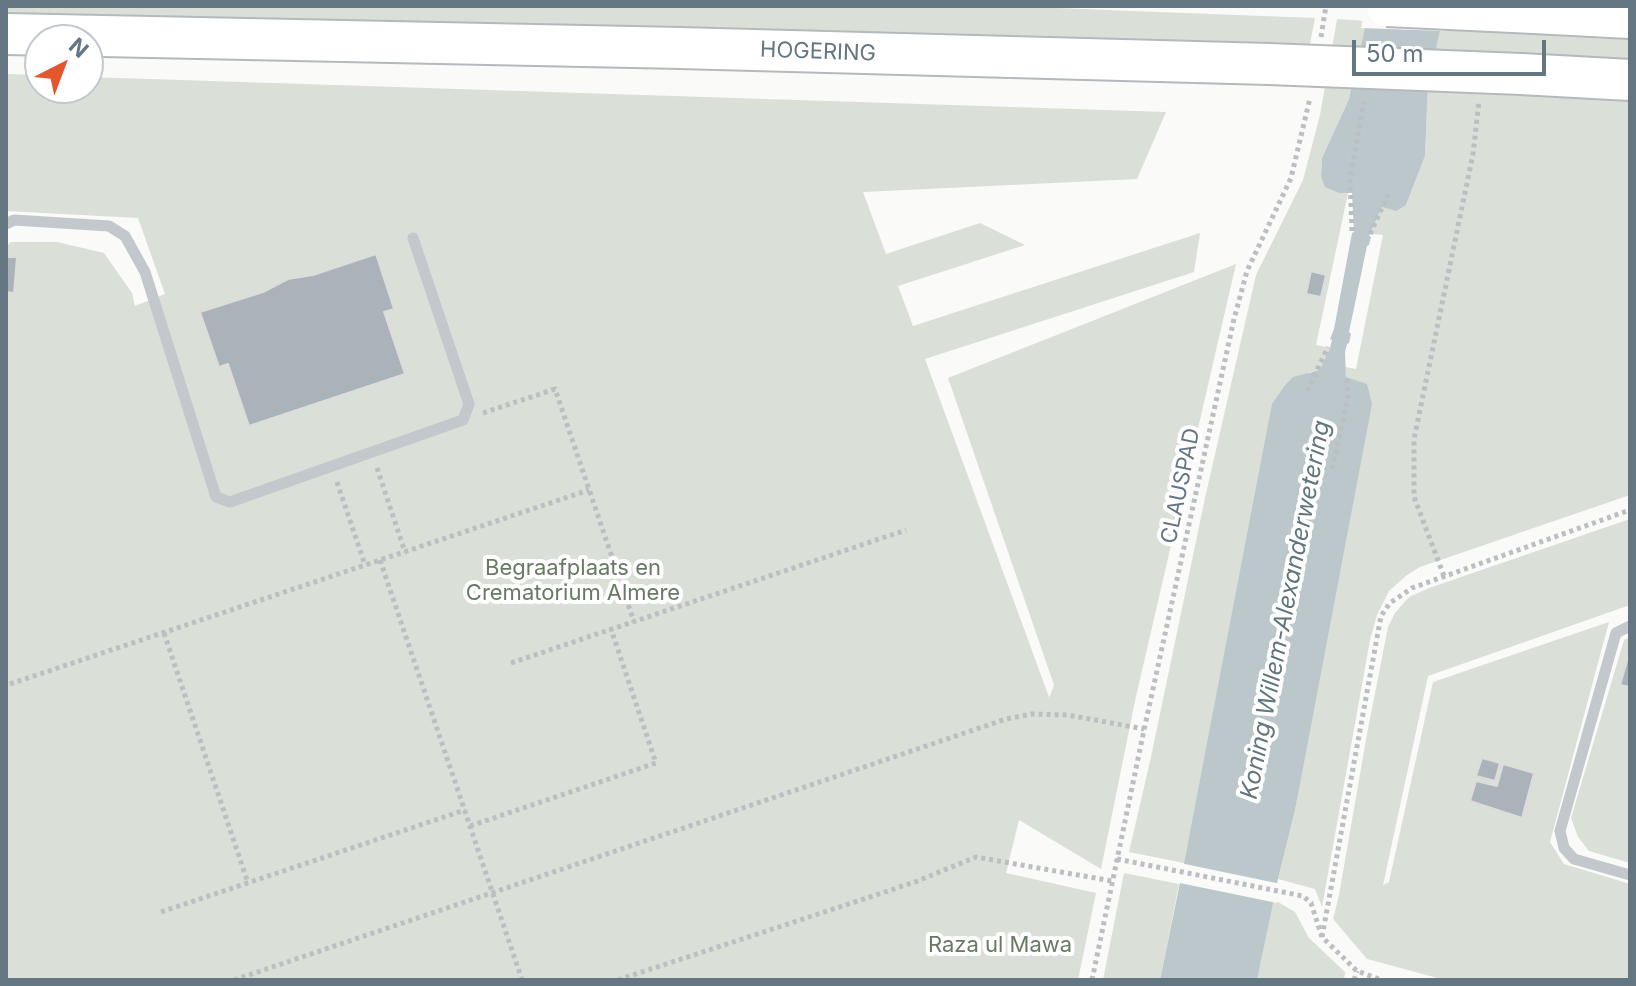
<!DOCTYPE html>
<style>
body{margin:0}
#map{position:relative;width:1636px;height:986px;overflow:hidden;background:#fafaf8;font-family:Inter,sans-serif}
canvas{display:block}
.frame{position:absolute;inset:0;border:8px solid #657683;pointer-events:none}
.north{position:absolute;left:24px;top:24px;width:80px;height:80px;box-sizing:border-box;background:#fff;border:2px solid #c1c8cd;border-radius:50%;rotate:42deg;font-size:22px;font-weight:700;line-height:32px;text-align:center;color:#657683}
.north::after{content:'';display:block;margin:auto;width:28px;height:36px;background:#e4572e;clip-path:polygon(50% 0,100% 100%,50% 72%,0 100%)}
.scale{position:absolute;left:1352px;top:40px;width:194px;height:36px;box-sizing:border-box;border:4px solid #657683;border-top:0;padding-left:10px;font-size:24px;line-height:28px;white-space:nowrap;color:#657683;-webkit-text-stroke:6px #fff;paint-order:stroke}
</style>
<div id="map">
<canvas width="1636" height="986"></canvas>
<div class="frame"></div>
<div class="north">N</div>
<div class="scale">50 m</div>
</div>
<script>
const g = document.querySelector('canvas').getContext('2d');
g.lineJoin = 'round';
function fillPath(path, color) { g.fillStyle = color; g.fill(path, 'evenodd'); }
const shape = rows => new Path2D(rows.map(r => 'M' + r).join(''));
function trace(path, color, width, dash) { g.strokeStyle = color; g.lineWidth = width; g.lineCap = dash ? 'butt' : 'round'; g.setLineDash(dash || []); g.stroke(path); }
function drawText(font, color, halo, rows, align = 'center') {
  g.font = font + ' Inter,sans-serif'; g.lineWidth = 8; g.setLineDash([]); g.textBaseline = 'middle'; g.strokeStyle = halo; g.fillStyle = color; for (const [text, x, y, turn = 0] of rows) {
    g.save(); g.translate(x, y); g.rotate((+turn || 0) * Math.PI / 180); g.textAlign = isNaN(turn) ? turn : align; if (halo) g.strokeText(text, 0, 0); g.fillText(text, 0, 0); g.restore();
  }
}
fillPath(shape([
 [6,6,1004,6,1315,18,1308,54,6,20],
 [1337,19,1367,21,1359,56,1331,55],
 [1442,23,1630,31,1630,66,1434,58],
 [6,74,40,75,40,88,88,88,88,77,1166,112,1137,179,863,192,886,254,980,223,1025,245,898,286,913,326,1200,233,1194,272,925,359,1049,697,1048,701,1054,685,948,378,1236,264,1135,701,1101,869,1019,820,1006,873,1096,893,1078,980,6,980,6,246,11,242,57,242,104,253,132,293,135,306,165,294,138,218,6,211],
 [1326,81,1354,82,1349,99,1322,158,1321,176,1339,193,1348,193,1316,345,1330,348,1320,371,1309,372,1217,694,1184,863,1129,852,1151,757,1205,498,1256,275,1303,180,1320,115],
 [1428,83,1630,90,1630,495,1420,567,1407,575,1389,591,1377,615,1370,640,1322,907,1315,889,1278,879,1295,810,1301,774,1346,377,1345,367,1356,369,1383,235,1370,234,1382,207,1406,205,1425,156],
 [1630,519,1630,605,1428,676,1383,885,1389,882,1433,682,1609,622,1550,842,1564,864,1630,884,1630,980,1445,980,1367,959,1333,919,1339,895,1367,734,1388,627,1395,613,1409,597,1429,588],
 [1630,637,1630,863,1589,851,1578,837,1571,818,1624,640],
 [1124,873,1179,884,1160,980,1103,980],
 [1273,899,1295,912,1309,938,1345,972,1344,980,1257,980]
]), '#dadfd7');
fillPath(shape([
 [1370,6,1446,6,1428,83,1425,156,1406,205,1396,211,1382,207,1370,234,1369,236,1371,237,1369,245,1367,246,1349,332,1351,334,1349,343,1347,344,1345,352,1346,377,1367,384,1372,404,1295,810,1278,879,1257,980,1160,980,1184,863,1272,404,1286,384,1293,377,1320,370,1330,348,1332,340,1330,339,1334,329,1352,233,1354,232,1352,193,1339,193,1325,187,1321,176,1322,158,1349,99]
]), '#bbc7cb');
fillPath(shape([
 [1365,6,1450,6,1444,31,1361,28],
 [1180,863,1281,884,1277,903,1175,882]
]), '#fafaf8');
const building = shape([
 [376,254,394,309,384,312,405,374,249,426,228,364,219,367,200,312,263,292,288,279,313,275,376,254],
 [6,257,17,257,14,293,6,292,6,257],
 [1311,271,1326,275,1321,297,1306,294,1311,271],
 [1627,661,1630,661,1630,687,1620,685,1627,661],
 [1482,758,1500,763,1495,781,1476,776,1482,758],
 [1503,764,1534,773,1522,818,1470,801,1476,781,1497,786,1503,764]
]);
fillPath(building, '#aab3b9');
trace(building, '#dcdcda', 2);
const highway = shape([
 [1534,13,1630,18],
 [6,34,680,48,1269,64],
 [1521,74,1630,80]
]);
trace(highway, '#b4b9bd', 44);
trace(shape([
 [1321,37,1326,6],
 [1352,231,1350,179,1364,101],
 [1370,234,1390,190],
 [1307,391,1328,347],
 [483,413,555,389,634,622],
 [377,468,405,552],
 [1332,469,1348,399,1347,376],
 [337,482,365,565],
 [380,560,522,980],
 [1444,576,1414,497,1414,439,1473,154,1479,101],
 [164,633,248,883],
 [511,663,906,530],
 [10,684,589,490],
 [470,826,656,763,611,629],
 [1117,859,1303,896,1311,903,1322,937,1357,971,1382,980],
 [161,912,465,810],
 [1322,937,1381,616,1390,603,1412,588,1630,510],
 [234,980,1006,719,1032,714,1068,715,1144,729],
 [618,980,915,882,976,857,1112,881],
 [1092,980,1144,730,1234,319,1247,271,1291,178,1310,98],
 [1354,980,1357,971]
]), '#bbbfc2', 5, [4, 4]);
trace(shape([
 [6,224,14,220,109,226,125,236,145,272,216,497,230,502,463,420,469,404,413,238],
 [1630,626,1616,633,1560,831,1564,848,1574,859,1630,875]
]), '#c3c8cc', 11);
trace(highway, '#fff', 40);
const highwayBridge = shape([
 [1387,6,1534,13],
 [1269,64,1521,74]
]);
trace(highwayBridge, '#b4b9bd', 44, []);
trace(highwayBridge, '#fff', 40);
drawText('22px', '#657683', '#fff', [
 ["HOGERING",818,52,2],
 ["CLAUSPAD",1181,486,-78]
]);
drawText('22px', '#687a64', '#fff', [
 ["Begraafplaats en",573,568],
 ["Crematorium Almere",573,593],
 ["Raza ul Mawa",1000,945]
]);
drawText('italic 24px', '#60757c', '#fff', [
 ["Koning Willem-Alexanderwetering",1286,610,-79]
]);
</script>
